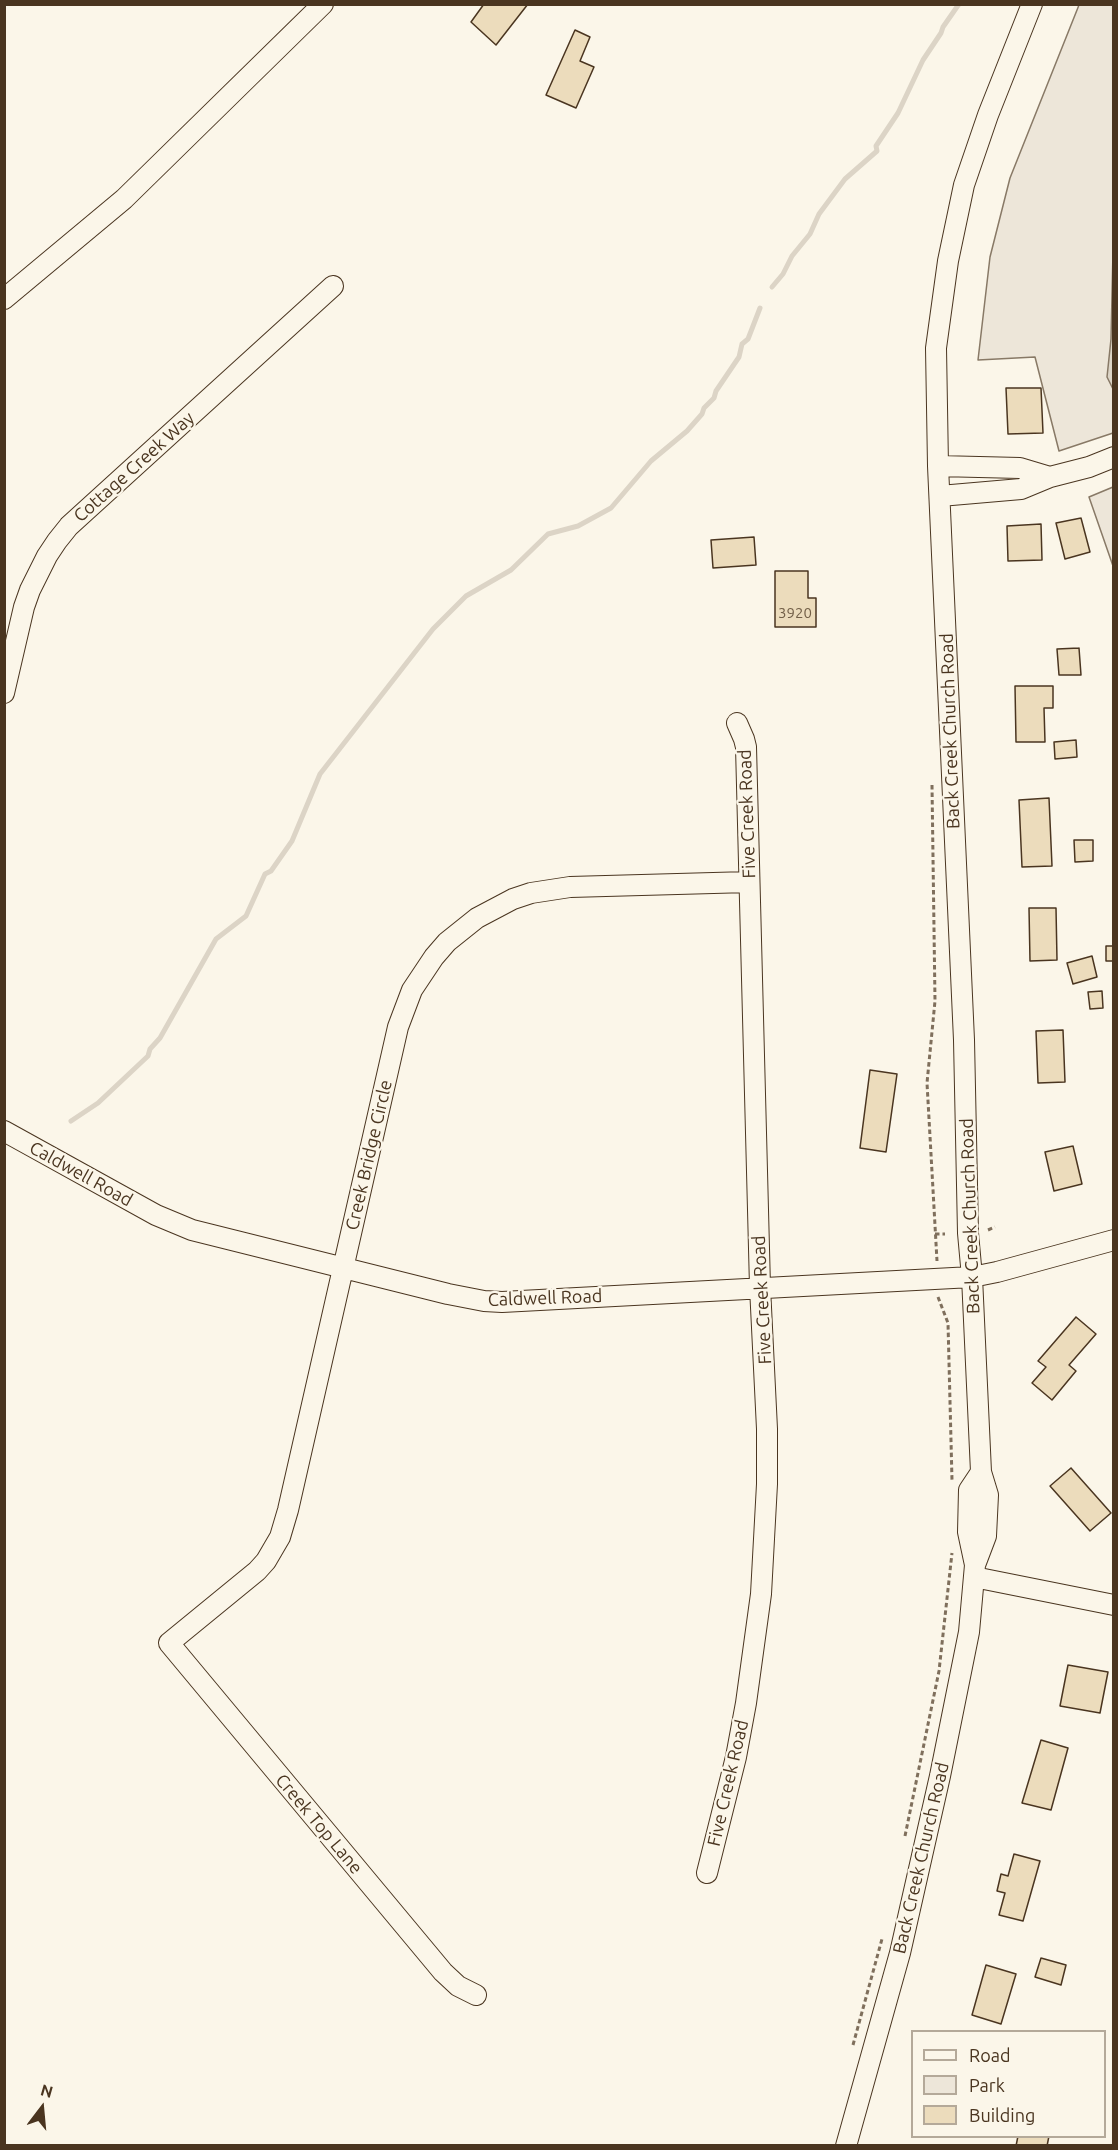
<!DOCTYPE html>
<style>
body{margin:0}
#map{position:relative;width:1118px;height:2150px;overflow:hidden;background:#fbf6e9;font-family:Ubuntu,sans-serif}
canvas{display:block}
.frame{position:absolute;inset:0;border:6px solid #4a3520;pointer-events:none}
.legend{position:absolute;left:911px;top:2030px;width:195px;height:108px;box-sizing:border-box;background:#fbf6e9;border:2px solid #b4a999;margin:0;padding:8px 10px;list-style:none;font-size:18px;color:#4a3520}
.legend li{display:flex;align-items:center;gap:12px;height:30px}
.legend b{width:30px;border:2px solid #b4a999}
.north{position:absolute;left:12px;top:2078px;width:60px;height:60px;-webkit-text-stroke:4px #fbf6e9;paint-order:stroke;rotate:16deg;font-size:16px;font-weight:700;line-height:24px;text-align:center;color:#4a3520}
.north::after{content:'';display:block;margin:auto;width:21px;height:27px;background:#4a3520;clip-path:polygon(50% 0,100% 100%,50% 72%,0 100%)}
</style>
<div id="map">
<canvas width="1118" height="2150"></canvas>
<div class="frame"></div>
<ul class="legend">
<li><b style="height:8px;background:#fbf6e9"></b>Road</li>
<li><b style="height:16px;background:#ede6d9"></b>Park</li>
<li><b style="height:16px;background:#ecdcbc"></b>Building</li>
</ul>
<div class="north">N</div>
</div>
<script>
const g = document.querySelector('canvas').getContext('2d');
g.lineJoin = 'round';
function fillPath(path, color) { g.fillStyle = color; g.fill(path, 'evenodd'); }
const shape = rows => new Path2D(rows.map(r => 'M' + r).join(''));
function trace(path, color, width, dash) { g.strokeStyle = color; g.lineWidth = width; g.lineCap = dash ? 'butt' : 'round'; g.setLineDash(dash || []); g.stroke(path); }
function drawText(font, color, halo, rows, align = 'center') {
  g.font = font + ' Ubuntu,sans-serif'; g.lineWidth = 4.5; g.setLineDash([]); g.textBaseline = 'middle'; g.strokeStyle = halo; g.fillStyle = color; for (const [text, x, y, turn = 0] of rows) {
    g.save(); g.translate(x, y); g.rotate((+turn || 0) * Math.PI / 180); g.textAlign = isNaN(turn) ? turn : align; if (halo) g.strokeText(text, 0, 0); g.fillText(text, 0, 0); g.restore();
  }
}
const green = shape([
 [1079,5,1113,5,1113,433,1059,451,1035,357,978,360,990,257,1010,178,1079,5],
 [1113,487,1113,566,1089,497,1113,487]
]);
fillPath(green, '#ede6d9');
trace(green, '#887966', 1.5);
const water = shape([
 [1113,251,1114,389,1113,389,1107,377,1111,339,1113,251]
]);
fillPath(water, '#dcd4c6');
trace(water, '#887966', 1.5);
trace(shape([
 [772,287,783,274,792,256,810,234,819,214,845,179,877,151,876,146,898,113,923,60,941,33,943,27,959,4],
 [71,1121,98,1103,148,1056,150,1049,160,1038,216,939,246,916,265,874,271,871,292,841,320,774,433,629,466,596,511,570,548,534,578,526,611,508,651,461,687,431,702,414,704,408,714,398,716,391,739,357,742,344,748,339,760,308]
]), '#dcd4c6', 5);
const building = shape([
 [484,4,528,4,496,45,471,22,484,4],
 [575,30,590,37,580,61,594,67,576,108,546,95,575,30],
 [1006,388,1041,388,1043,433,1008,434,1006,388],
 [1081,518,1090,552,1065,559,1056,523,1081,518],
 [1041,524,1042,560,1008,561,1007,526,1041,524],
 [754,537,756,565,713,568,711,540,754,537],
 [775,571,808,571,808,598,816,598,816,627,775,627,775,571],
 [1079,648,1081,675,1059,675,1057,649,1079,648],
 [1015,686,1053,686,1053,708,1044,708,1045,742,1016,742,1015,686],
 [1076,740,1077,757,1055,759,1054,742,1076,740],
 [1049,798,1052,866,1022,867,1019,800,1049,798],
 [1074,840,1093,840,1093,861,1075,862,1074,840],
 [1029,908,1056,908,1057,960,1030,961,1029,908],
 [1106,946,1114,946,1114,961,1106,961,1106,946],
 [1092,956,1097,977,1073,984,1067,963,1092,956],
 [1102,991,1103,1008,1090,1009,1088,992,1102,991],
 [1063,1030,1065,1082,1038,1083,1036,1031,1063,1030],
 [870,1070,897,1074,886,1152,860,1148,870,1070],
 [1073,1146,1082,1184,1054,1191,1045,1152,1073,1146],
 [1076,1317,1096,1334,1069,1365,1076,1371,1052,1400,1032,1383,1046,1367,1038,1361,1076,1317],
 [1071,1468,1111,1513,1090,1531,1050,1486,1071,1468],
 [1068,1665,1108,1672,1100,1713,1060,1706,1068,1665],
 [1041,1740,1068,1748,1051,1810,1022,1803,1041,1740],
 [1014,1854,1040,1861,1023,1921,999,1915,1005,1893,997,1891,1001,1874,1008,1876,1014,1854],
 [1041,1958,1066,1965,1061,1985,1035,1977,1041,1958],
 [986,1965,1016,1974,1001,2024,972,2015,986,1965],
 [1018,2136,1049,2136,1047,2146,1016,2146,1018,2136]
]);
fillPath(building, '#ecdcbc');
trace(building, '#4a3520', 1.5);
const minor = shape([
 [4,299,124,199,323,4],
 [938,466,1020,468,1050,477],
 [940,496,1021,489,1050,477,1089,467,1114,457],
 [4,693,24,607,30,590,47,556,57,541,69,526,333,286],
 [4,1131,156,1215,192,1230,448,1294,484,1301,502,1302,972,1277,997,1272,1114,1240],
 [975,1565,986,1536,988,1495,981,1472,972,1277,968,1233,964,1040,938,466,936,348,948,261,964,185,988,115,1032,4],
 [974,1577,1114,1605],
 [707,1873,736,1757,746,1703,761,1594,767,1484,767,1429,760,1287,746,747,744,739,737,723],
 [476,1995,458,1986,443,1972,169,1643,257,1571,266,1561,280,1537,288,1510,398,1027,412,990,434,957,447,942,477,918,513,899,531,893,570,887,749,882],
 [846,2146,900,1953,940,1776,969,1632,975,1565,968,1532,969,1490,981,1472]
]);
trace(minor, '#4a3520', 22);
trace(shape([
 [932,785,935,1001,927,1083,937,1261],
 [988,1230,995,1227],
 [935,1234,945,1234],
 [938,1297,948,1323,952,1480],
 [905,1836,939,1671,952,1553],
 [853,2045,882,1939]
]), '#7f6f5c', 3, [4.5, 3]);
trace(minor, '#fbf6e9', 20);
drawText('15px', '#725f47', null, [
 ["3920",795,613]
]);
drawText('18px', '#4a3520', '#fbf6e9', [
 ["Cottage Creek Way",134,467,-42],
 ["Back Creek Church Road",950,731,-92],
 ["Five Creek Road",747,814,-92],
 ["Creek Bridge Circle",369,1155,-77],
 ["Caldwell Road",81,1174,29],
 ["Back Creek Church Road",970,1216,-92],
 ["Caldwell Road",545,1298,-2],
 ["Five Creek Road",762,1300,-93],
 ["Five Creek Road",728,1783,-77],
 ["Creek Top Lane",319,1824,50],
 ["Back Creek Church Road",921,1858,-77]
]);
</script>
